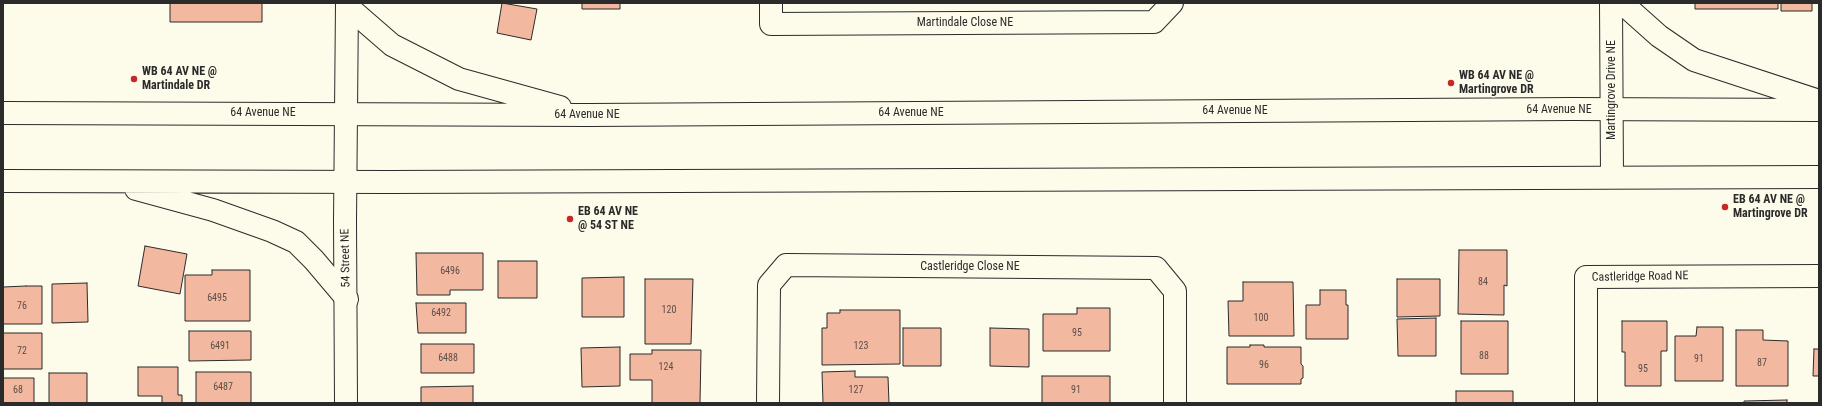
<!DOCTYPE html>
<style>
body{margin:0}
#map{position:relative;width:1822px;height:406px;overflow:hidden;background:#fdfbea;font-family:"Roboto Condensed",sans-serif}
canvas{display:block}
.frame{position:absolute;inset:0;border:4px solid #2b2b2b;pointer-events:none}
</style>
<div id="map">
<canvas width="1822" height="406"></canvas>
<div class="frame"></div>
</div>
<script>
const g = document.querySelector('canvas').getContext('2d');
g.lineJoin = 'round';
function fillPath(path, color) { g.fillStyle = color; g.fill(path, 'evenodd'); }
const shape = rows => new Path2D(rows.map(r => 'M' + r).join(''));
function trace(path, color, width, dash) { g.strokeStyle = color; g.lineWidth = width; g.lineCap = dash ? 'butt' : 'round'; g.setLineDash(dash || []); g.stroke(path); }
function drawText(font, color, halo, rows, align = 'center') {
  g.font = font + ' "Roboto Condensed",sans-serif'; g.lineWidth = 3; g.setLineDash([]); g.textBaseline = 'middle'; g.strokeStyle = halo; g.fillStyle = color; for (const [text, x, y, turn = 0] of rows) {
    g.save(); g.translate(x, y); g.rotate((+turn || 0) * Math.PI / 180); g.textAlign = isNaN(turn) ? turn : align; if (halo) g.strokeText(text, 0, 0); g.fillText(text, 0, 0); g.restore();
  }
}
const building = shape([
 [170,3,262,3,262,22,170,22,170,3],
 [502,3,537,9,531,40,497,33,502,3],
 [582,3,620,3,620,9,582,9,582,3],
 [1695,3,1778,3,1778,9,1695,9,1695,3],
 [1781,3,1812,3,1812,11,1781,11,1781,3],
 [145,246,187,254,180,294,138,286,145,246],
 [1459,250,1507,250,1507,286,1504,285,1504,315,1458,314,1459,250],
 [416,253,483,253,483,290,450,290,450,295,417,295,416,253],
 [498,261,537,261,537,298,498,298,498,261],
 [212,270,250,270,250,321,185,321,185,275,212,275,212,270],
 [624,277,624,317,582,317,582,278,624,277],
 [645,279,693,279,691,344,645,344,645,279],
 [1397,279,1440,279,1440,316,1397,317,1397,279],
 [1243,282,1293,282,1294,336,1229,336,1228,301,1243,301,1243,282],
 [87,283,88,322,52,323,52,284,87,283],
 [26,286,42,286,42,324,3,324,3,287,26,286],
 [1320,290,1346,290,1346,305,1348,305,1348,339,1306,339,1306,305,1320,305,1320,290],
 [416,303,466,303,466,333,418,333,416,303],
 [1077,308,1110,308,1110,351,1043,351,1043,314,1077,314,1077,308],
 [840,310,900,310,900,364,822,365,822,328,827,328,827,313,840,313,840,310],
 [1436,318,1436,356,1398,356,1397,319,1436,318],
 [1461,321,1508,321,1508,374,1461,374,1461,321],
 [1622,321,1667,321,1667,351,1661,351,1661,386,1625,386,1625,352,1622,352,1622,321],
 [1697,327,1723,327,1723,381,1675,381,1675,336,1696,336,1697,327],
 [903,328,941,328,941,366,903,366,903,328],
 [990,328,1029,329,1029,367,990,366,990,328],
 [1736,330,1763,330,1763,340,1788,341,1788,386,1736,386,1736,330],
 [189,331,251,331,251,360,189,361,189,331],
 [3,333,42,333,42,369,3,369,3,333],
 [421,344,474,344,474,373,421,373,421,344],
 [1250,345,1264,345,1264,347,1301,347,1301,364,1303,366,1303,378,1301,379,1301,384,1227,384,1227,347,1250,347,1250,345],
 [620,347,620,386,582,387,581,348,620,347],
 [1814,349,1819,349,1819,376,1813,376,1814,349],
 [652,350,701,350,700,403,652,403,652,380,630,380,630,354,652,354,652,350],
 [138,367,178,367,178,395,182,395,182,403,162,403,162,396,138,396,138,367],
 [855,371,855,377,888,377,889,403,823,403,822,372,855,371],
 [196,372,251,372,251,403,196,403,196,372],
 [49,373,87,373,87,403,49,403,49,373],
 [1042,376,1110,376,1110,403,1042,403,1042,376],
 [3,378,34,378,34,403,3,403,3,378],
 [473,386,473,403,421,403,421,387,473,386],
 [1456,391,1513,391,1513,403,1456,403,1456,391],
 [1787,400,1787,403,1744,403,1744,401,1787,400]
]);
fillPath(building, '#f2b8a0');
trace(building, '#2b2b2b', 1);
const minor = shape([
 [771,3,771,24,1154,22,1172,3],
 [1611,3,1612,177],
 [768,403,769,285,786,265,1156,268,1175,291,1175,403],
 [1586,403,1586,277,1819,276]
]);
const tertiary = shape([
 [346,403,345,221,347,3]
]);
const secondary = shape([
 [1622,3,1659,36,1694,60,1819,101],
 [347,6,392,45,459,79,560,107],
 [3,113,589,115,1572,109,1819,110],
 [3,181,389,182,1819,177],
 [136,189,213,210,272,231,296,242,314,260,347,299]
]);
trace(minor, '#2b2b2b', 24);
trace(tertiary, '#2b2b2b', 24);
trace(secondary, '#2b2b2b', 24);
trace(minor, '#fdfbea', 22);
trace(tertiary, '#fdfbea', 22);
trace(secondary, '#fdfbea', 22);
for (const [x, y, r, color] of [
 [134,79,4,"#c62828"],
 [1451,83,4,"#c62828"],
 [1725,207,4,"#c62828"],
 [570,219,4,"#c62828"]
]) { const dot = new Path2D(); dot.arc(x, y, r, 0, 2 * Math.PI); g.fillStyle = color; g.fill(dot); trace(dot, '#fdfbea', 1.5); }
drawText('10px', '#5d4e48', null, [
 ["6496",450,271],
 ["84",1483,282],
 ["6495",217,298],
 ["76",22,306],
 ["120",669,310],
 ["6492",441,313],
 ["100",1261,318],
 ["95",1077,333],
 ["6491",220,346],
 ["123",861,346],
 ["72",22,351],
 ["88",1484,356],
 ["6488",448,358],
 ["91",1699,359],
 ["87",1762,363],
 ["96",1264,365],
 ["124",666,367],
 ["95",1643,369],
 ["6487",223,387],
 ["68",18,390],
 ["127",856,390],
 ["91",1076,390]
]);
drawText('12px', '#2b2b2b', '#fdfbea', [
 ["Martindale Close NE",965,23],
 ["Martingrove Drive NE",1612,90,-90],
 ["64 Avenue NE",1559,110],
 ["64 Avenue NE",1235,111],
 ["64 Avenue NE",263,113],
 ["64 Avenue NE",911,113],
 ["64 Avenue NE",587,115],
 ["54 Street NE",346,258,-91],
 ["Castleridge Close NE",970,267],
 ["Castleridge Road NE",1640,277,-1]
]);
drawText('bold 12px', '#2b2b2b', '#fdfbea', [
 ["WB 64 AV NE @",142,72],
 ["Martindale DR",142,86],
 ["WB 64 AV NE @",1459,76],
 ["Martingrove DR",1459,90],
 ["EB 64 AV NE @",1733,200],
 ["Martingrove DR",1733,214],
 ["EB 64 AV NE",578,212],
 ["@ 54 ST NE",578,226]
], 'left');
</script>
